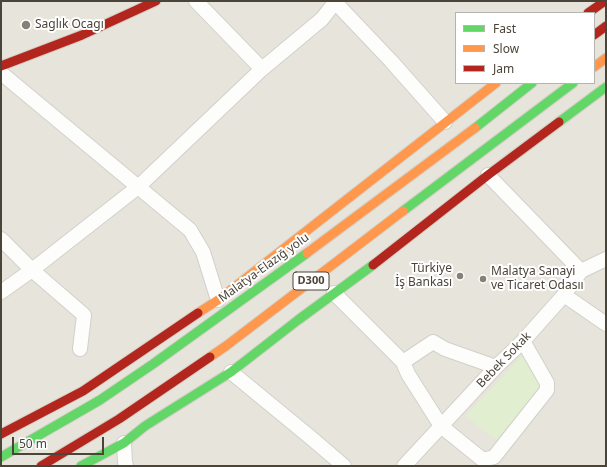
<!DOCTYPE html>
<meta charset="utf-8">
<style>
body{margin:0}
#map{position:relative;width:607px;height:467px;overflow:hidden;background:#f4f2ee;font-family:"Noto Sans",sans-serif}
canvas{display:block}
.frame{position:absolute;inset:0;border:2px solid #4b4439;pointer-events:none}
.legend{position:absolute;left:455px;top:12px;width:140px;height:72px;box-sizing:border-box;background:#fff;border:1px solid #b7b4b0;margin:0;padding:5px 7px;list-style:none;font-size:12px;color:#4b4439}
.legend li{display:flex;align-items:center;gap:8px;height:20px}
.legend b{width:20px;border:1px solid #b7b4b0}
.scale{position:absolute;left:12px;top:437px;width:92px;height:18px;box-sizing:border-box;border:2px solid #4b4439;border-top:0;padding-left:5px;font-size:12px;line-height:14px;white-space:nowrap;color:#4b4439;-webkit-text-stroke:3px #fff;paint-order:stroke}
</style>
<div id="map">
<canvas width="607" height="467"></canvas>
<div class="frame"></div>
<ul class="legend">
<li><b style="height:5px;background:#63d668"></b>Fast</li>
<li><b style="height:5px;background:#ff974d"></b>Slow</li>
<li><b style="height:5px;background:#b3261e"></b>Jam</li>
</ul>
<div class="scale">50 m</div>
</div>
<script>
const g = document.querySelector('canvas').getContext('2d');
g.lineJoin = 'round';
function fillPath(path, color) { g.fillStyle = color; g.fill(path, 'evenodd'); }
const shape = rows => new Path2D(rows.map(r => 'M' + r).join(''));
function trace(path, color, width, dash) { g.strokeStyle = color; g.lineWidth = width; g.lineCap = dash ? 'butt' : 'round'; g.setLineDash(dash || []); g.stroke(path); }
function drawText(font, color, halo, rows, align = 'center') {
  g.font = font + ' "Noto Sans",sans-serif'; g.lineWidth = 4; g.setLineDash([]); g.textBaseline = 'middle'; g.strokeStyle = halo; g.fillStyle = color; for (const [text, x, y, turn = 0] of rows) {
    g.save(); g.translate(x, y); g.rotate((+turn || 0) * Math.PI / 180); g.textAlign = isNaN(turn) ? turn : align; if (halo) g.strokeText(text, 0, 0); g.fillText(text, 0, 0); g.restore();
  }
}
fillPath(shape([
 [1,1,606,1,606,466,1,466],
 [456,13,594,13,594,83,456,83]
]), '#e7e4dc');
fillPath(shape([
 [528,350,549,381,496,440,465,416]
]), '#e1eecf');
const street = shape([
 [196,1,262,69],
 [334,1,391,61,445,122],
 [1,73,190,230,203,252,218,300],
 [488,175,581,271],
 [1,239,32,270,84,315,80,349],
 [1,292,32,270,138,187,262,69,322,19,336,1],
 [334,293,403,362,433,342,445,349,496,367],
 [564,295,606,324],
 [403,362,408,374,441,426,483,460,494,457,547,390,547,383,523,341],
 [231,372,310,437,344,466],
 [124,443,125,462,126,466],
 [404,466,496,367,523,341,564,295,581,271,606,259]
]);
const fast = shape([
 [559,122,606,87],
 [475,128,532,83],
 [403,211,573,83],
 [1,457,100,400,153,364,307,253],
 [81,466,124,443,145,426,231,372,298,320,373,265]
]);
const slow = shape([
 [594,67,606,58],
 [307,253,475,128],
 [198,313,218,300,496,83],
 [210,357,226,346,403,211]
]);
const jam = shape([
 [588,13,605,1],
 [594,35,606,26],
 [1,66,82,35,156,1],
 [373,265,488,175,559,122],
 [1,434,83,391,198,313],
 [41,466,119,419,210,357]
]);
trace(street, '#d2d0cb', 16);
trace(fast, '#d3cfc5', 11);
trace(slow, '#d3cfc5', 11);
trace(jam, '#d3cfc5', 11);
trace(street, '#fdfdfc', 14);
trace(fast, '#63d668', 9);
trace(slow, '#ff974d', 9);
trace(jam, '#b3261e', 9);
for (const [x, y, r, color] of [
 [26,25,5,"#868178"],
 [460,276,4,"#868178"],
 [483,279,4,"#868178"]
]) { const dot = new Path2D(); dot.arc(x, y, r, 0, 2 * Math.PI); g.fillStyle = color; g.fill(dot); trace(dot, '#fff', 1.5); }
for (const [x, y, w] of [
 [311,281,36]
]) { const box = new Path2D(); box.roundRect(x - w / 2, y - 9, w, 18, 3); g.fillStyle = '#fff'; g.fill(box); trace(box, '#4b4439', 1); }
drawText('bold 11px', '#4b4439', null, [
 ["D300",311,281]
]);
drawText('12px', '#4b4439', '#fff', [
 ["Saglık Ocagı",35,25],
 ["Türkiye",452,269,"right"],
 ["İş Bankası",452,283,"right"],
 ["Malatya Sanayi",491,272],
 ["ve Ticaret Odasıı",491,286]
], 'left');
drawText('12px', '#4b4439', '#fff', [
 ["Malatya-Elazığ yolu",264,268,-36],
 ["Bebek Sokak",504,360,-46]
]);
</script>
